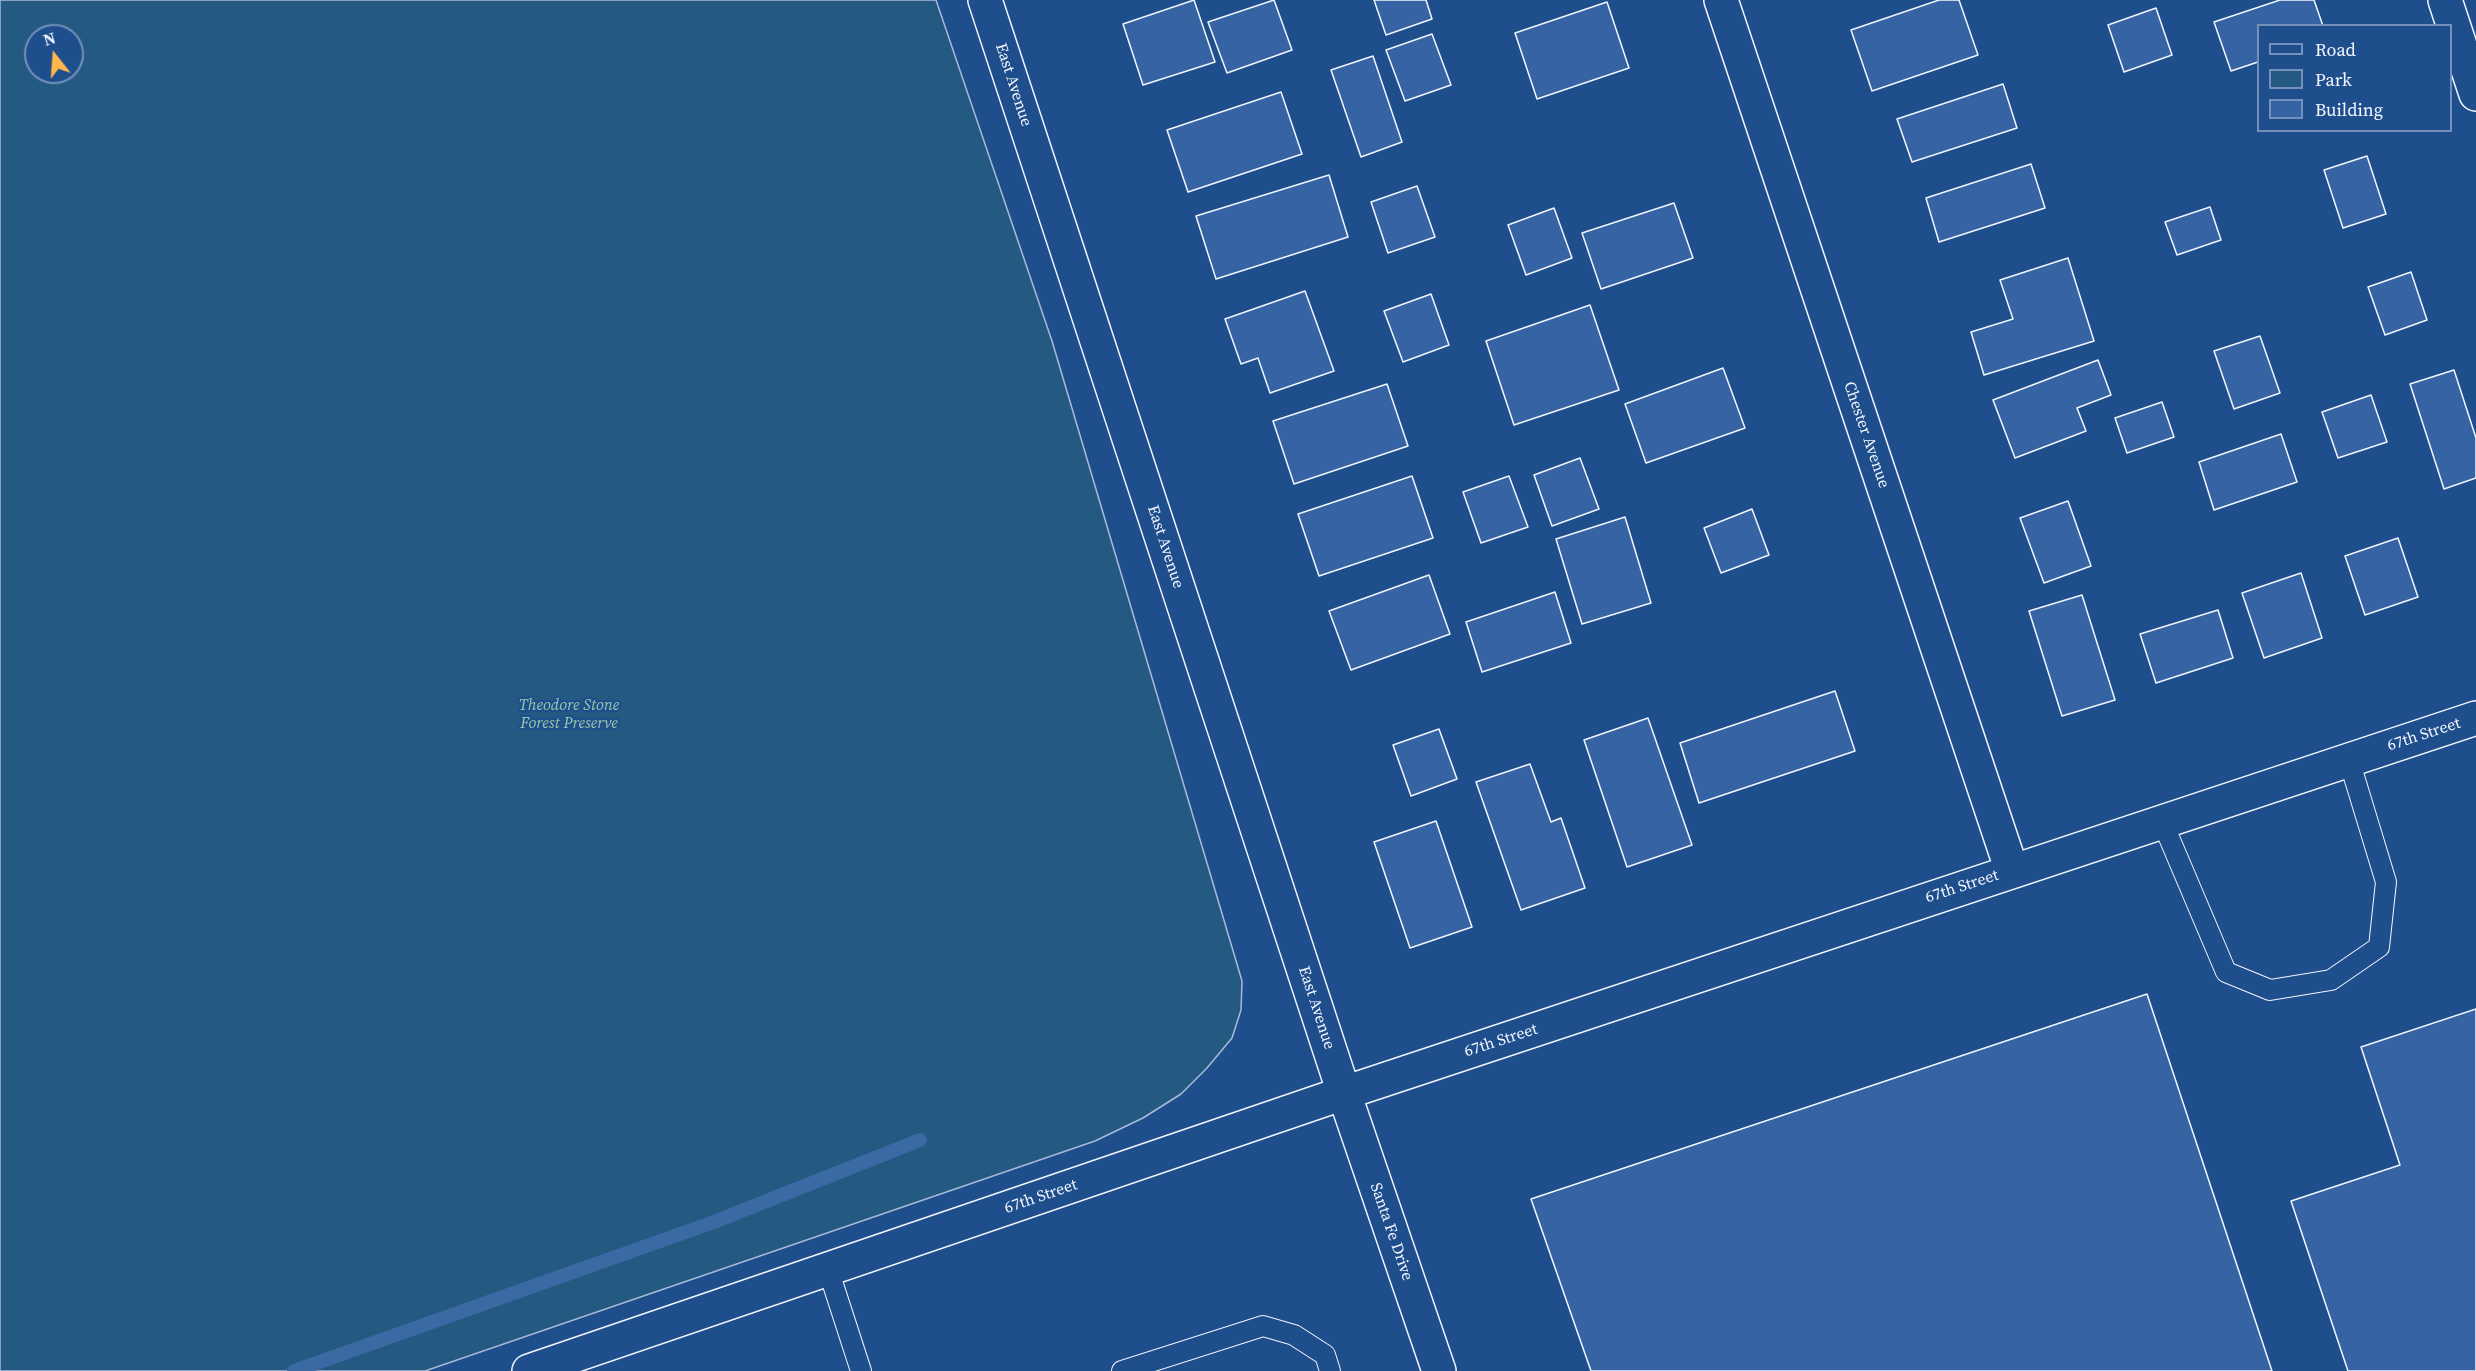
<!DOCTYPE html>
<style>
body{margin:0}
#map{position:relative;width:2476px;height:1371px;overflow:hidden;background:#1f4e8c;font-family:"Source Serif 4",serif}
canvas{display:block}
.legend{position:absolute;left:2257px;top:24px;width:195px;height:108px;box-sizing:border-box;background:#1f4e8c;border:2px solid #7391ba;margin:0;padding:8px 10px;list-style:none;font-size:18px;color:#f2f6ff}
.legend li{display:flex;align-items:center;gap:12px;height:30px}
.legend b{width:30px;border:2px solid #7391ba}
.north{position:absolute;left:24px;top:24px;width:60px;height:60px;box-sizing:border-box;background:#1f4e8c;border:2px solid #7391ba;border-radius:50%;rotate:343deg;font-size:16px;font-weight:700;line-height:24px;text-align:center;color:#f2f6ff}
.north::after{content:'';display:block;margin:auto;width:21px;height:27px;background:#ffb74d;clip-path:polygon(50% 0,100% 100%,50% 72%,0 100%)}
</style>
<div id="map">
<canvas width="2476" height="1371"></canvas>
<ul class="legend">
<li><b style="height:8px;background:#1f4e8c"></b>Road</li>
<li><b style="height:16px;background:#245a82"></b>Park</li>
<li><b style="height:16px;background:#3563a3"></b>Building</li>
</ul>
<div class="north">N</div>
</div>
<script>
const g = document.querySelector('canvas').getContext('2d');
g.lineJoin = 'round';
function fillPath(path, color) { g.fillStyle = color; g.fill(path, 'evenodd'); }
const shape = rows => new Path2D(rows.map(r => 'M' + r).join(''));
function trace(path, color, width, dash) { g.strokeStyle = color; g.lineWidth = width; g.lineCap = dash ? 'butt' : 'round'; g.setLineDash(dash || []); g.stroke(path); }
function drawText(font, color, halo, rows, align = 'center') {
  g.font = font + ' "Source Serif 4",serif'; g.lineWidth = 4.5; g.setLineDash([]); g.textBaseline = 'middle'; g.strokeStyle = halo; g.fillStyle = color; for (const [text, x, y, turn = 0] of rows) {
    g.save(); g.translate(x, y); g.rotate((+turn || 0) * Math.PI / 180); g.textAlign = isNaN(turn) ? turn : align; if (halo) g.strokeText(text, 0, 0); g.fillText(text, 0, 0); g.restore();
  }
}
const green = shape([
 [0,0,936,0,1052,341,1242,981,1241,1010,1232,1038,1207,1068,1181,1094,1143,1118,1095,1141,425,1371,0,1371,0,0],
 [36,36,72,36,72,72,36,72,36,36]
]);
fillPath(green, '#245a82');
trace(green, '#a8bbd7', 1.5);
trace(shape([
 [294,1371,714,1222,920,1140]
]), '#3b69a3', 14);
const building = shape([
 [1194,0,1215,62,1143,85,1123,24,1194,0],
 [1274,0,1292,50,1227,73,1208,22,1274,0],
 [1374,0,1426,0,1432,19,1386,35,1374,0],
 [1939,0,1959,0,1978,55,1872,91,1851,30,1939,0],
 [2280,0,2314,0,2323,26,2258,26,2258,62,2231,71,2214,22,2280,0],
 [1607,2,1629,68,1537,99,1515,33,1607,2],
 [2156,8,2172,55,2124,72,2108,25,2156,8],
 [1432,34,1451,85,1405,101,1386,50,1432,34],
 [1373,56,1402,142,1361,157,1331,70,1373,56],
 [2003,84,2017,128,1912,162,1897,119,2003,84],
 [1281,92,1302,154,1188,192,1167,130,1281,92],
 [2367,156,2386,214,2343,228,2324,170,2367,156],
 [2031,164,2045,208,1939,242,1926,198,2031,164],
 [1329,175,1348,237,1216,279,1196,216,1329,175],
 [1417,186,1435,237,1388,253,1371,202,1417,186],
 [1674,203,1693,258,1601,289,1582,233,1674,203],
 [2210,207,2221,240,2177,255,2165,222,2210,207],
 [1554,208,1572,258,1526,275,1508,225,1554,208],
 [2068,258,2094,341,1984,375,1971,332,2013,319,2000,280,2068,258],
 [2411,272,2427,320,2385,335,2368,287,2411,272],
 [1305,291,1334,371,1270,393,1258,358,1241,364,1225,319,1305,291],
 [1431,294,1449,345,1403,362,1384,311,1431,294],
 [1590,305,1619,390,1514,425,1486,341,1590,305],
 [2260,336,2280,393,2234,409,2214,351,2260,336],
 [2098,360,2111,395,2077,408,2086,431,2015,458,1993,400,2098,360],
 [1723,368,1745,428,1646,463,1625,404,1723,368],
 [2454,370,2476,438,2476,478,2444,489,2410,384,2454,370],
 [1387,384,1408,446,1294,484,1273,421,1387,384],
 [2371,395,2387,442,2338,458,2322,412,2371,395],
 [2162,402,2174,437,2127,453,2115,418,2162,402],
 [2281,434,2297,482,2214,510,2199,462,2281,434],
 [1580,458,1599,509,1552,526,1534,475,1580,458],
 [1412,476,1433,538,1319,576,1298,514,1412,476],
 [1509,476,1528,527,1481,543,1463,492,1509,476],
 [2068,501,2091,566,2044,583,2020,518,2068,501],
 [1752,509,1769,555,1721,573,1704,528,1752,509],
 [1625,517,1651,603,1582,624,1556,539,1625,517],
 [2398,538,2418,597,2365,615,2345,556,2398,538],
 [2301,573,2322,638,2264,658,2242,593,2301,573],
 [1429,575,1450,634,1351,670,1329,611,1429,575],
 [1555,592,1571,643,1482,672,1466,622,1555,592],
 [2082,595,2115,700,2062,716,2029,611,2082,595],
 [2218,610,2233,658,2156,683,2140,634,2218,610],
 [1835,691,1855,751,1699,803,1680,743,1835,691],
 [1648,718,1692,845,1627,867,1584,740,1648,718],
 [1439,729,1457,779,1411,796,1393,745,1439,729],
 [1530,764,1551,822,1561,818,1585,888,1521,910,1476,782,1530,764],
 [1436,821,1472,927,1410,948,1374,842,1436,821],
 [2147,994,2272,1371,1591,1371,1531,1199,2147,994],
 [2476,1009,2476,1371,2348,1371,2291,1201,2400,1165,2361,1047,2476,1009]
]);
fillPath(building, '#3563a3');
trace(building, '#f2f6ff', 1.5);
const service = shape([
 [2162,821,2226,972,2270,990,2331,980,2379,947,2386,882,2349,760],
 [828,1269,861,1371],
 [1122,1371,1263,1326,1294,1335,1325,1355,1330,1371]
]);
const minor = shape([
 [1721,0,2012,871],
 [2445,0,2476,94],
 [529,1371,1344,1093,2476,718]
]);
const tertiary = shape([
 [985,0,1344,1093,1439,1371]
]);
trace(service, '#f2f6ff', 22);
trace(minor, '#f2f6ff', 36);
trace(tertiary, '#f2f6ff', 36);
trace(service, '#1f4e8c', 20);
trace(minor, '#1f4e8c', 33);
trace(tertiary, '#1f4e8c', 33);
drawText('16px', '#f2f6ff', '#1f4e8c', [
 ["East Avenue",1013,85,72],
 ["Chester Avenue",1866,435,71],
 ["East Avenue",1165,547,72],
 ["67th Street",2424,735,-18],
 ["67th Street",1962,887,-18],
 ["East Avenue",1316,1008,72],
 ["67th Street",1501,1041,-18],
 ["67th Street",1041,1197,-19],
 ["Santa Fe Drive",1391,1232,71]
]);
drawText('italic 16px', '#97c8a6', '#1f4e8c', [
 ["Theodore Stone",569,706],
 ["Forest Preserve",569,724]
]);
</script>
